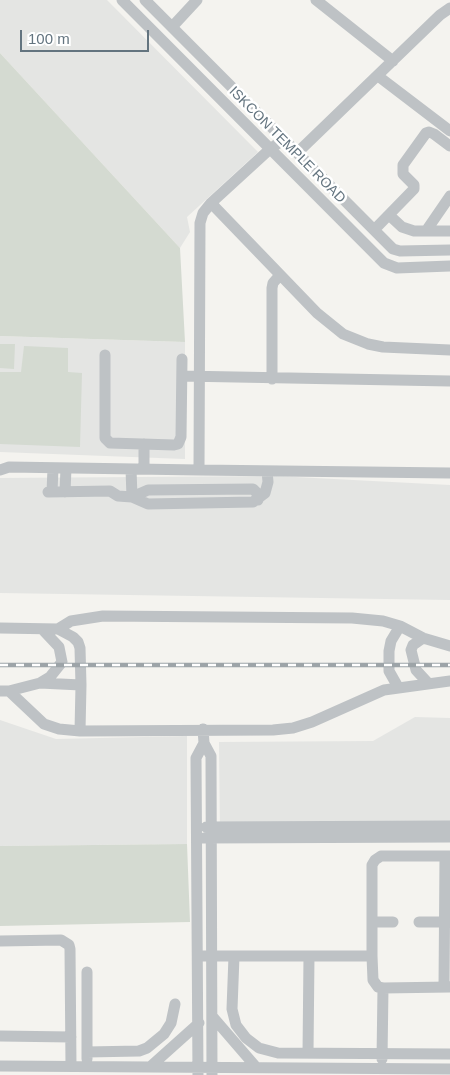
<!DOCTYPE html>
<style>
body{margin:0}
#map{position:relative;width:450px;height:1075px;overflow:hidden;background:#f4f3ef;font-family:Arial,sans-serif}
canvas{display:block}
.scale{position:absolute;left:20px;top:30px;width:129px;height:22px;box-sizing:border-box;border:2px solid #63747f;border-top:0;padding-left:6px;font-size:15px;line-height:18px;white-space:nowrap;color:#63747f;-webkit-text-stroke:4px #fff;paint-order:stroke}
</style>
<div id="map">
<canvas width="450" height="1075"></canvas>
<div class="scale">100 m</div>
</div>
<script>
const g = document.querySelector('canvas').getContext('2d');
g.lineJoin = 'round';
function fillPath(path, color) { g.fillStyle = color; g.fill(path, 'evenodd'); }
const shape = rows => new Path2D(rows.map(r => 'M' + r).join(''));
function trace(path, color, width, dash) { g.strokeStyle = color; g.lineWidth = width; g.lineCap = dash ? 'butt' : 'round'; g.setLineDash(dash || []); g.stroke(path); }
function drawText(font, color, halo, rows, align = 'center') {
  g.font = font + ' Arial,sans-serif'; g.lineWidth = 5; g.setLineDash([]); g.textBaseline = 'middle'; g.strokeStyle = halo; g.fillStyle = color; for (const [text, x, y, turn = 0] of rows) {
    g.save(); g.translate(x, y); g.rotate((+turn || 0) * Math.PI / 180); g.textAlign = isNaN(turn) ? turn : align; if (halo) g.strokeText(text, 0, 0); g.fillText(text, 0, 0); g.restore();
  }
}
fillPath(shape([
 [0,0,107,0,258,152,187,217,190,232,180,248,0,53],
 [0,336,185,342,185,459,0,452],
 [276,476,450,485,450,600,0,593,0,478],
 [415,717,450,718,450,834,220,833,219,742,373,741],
 [0,720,56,739,187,736,187,844,0,846]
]), '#e4e5e3');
fillPath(shape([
 [0,53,180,248,185,342,0,336],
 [0,344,15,344,14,369,0,368],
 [24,346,68,348,68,372,82,373,80,447,0,444,0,372,21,372],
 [187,844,190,922,0,926,0,846]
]), '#d4dad1');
trace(shape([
 [122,0,384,263,397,268,450,266],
 [145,0,393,249,400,251,450,250],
 [316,0,393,61],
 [172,27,197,0],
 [378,76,450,131],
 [283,140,270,149,211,203,203,213,200,223,199,470,450,473],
 [297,153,440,15,450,8],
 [211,203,317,313,343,334,368,344,383,347,450,350],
 [389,215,402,227,414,231,426,231,450,196],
 [374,230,414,189,414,185,403,174,403,165,426,133,429,132,434,134,450,146],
 [426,231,450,231],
 [105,355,105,438,110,443,174,445,178,444,181,437,182,359],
 [182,376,450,381],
 [272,379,272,288,273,283,280,275],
 [131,469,132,497],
 [144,469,144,444],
 [0,470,9,467,199,470],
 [48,492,110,491,118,496,132,497,148,504,253,502,265,493,268,482,267,471],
 [52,492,53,468],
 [65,492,66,468],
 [132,497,148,490,253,489,258,494,258,500],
 [0,628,58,629,71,621,103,616,352,618,383,621,400,626,423,638,450,646],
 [58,629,73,637,78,642,80,648,81,685,80,731],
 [423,638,413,645,411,650,416,670,428,683],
 [40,683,81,685],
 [398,687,389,671,389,651,391,641,400,626],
 [0,691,9,691,40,683,50,677,62,662,59,647,43,630],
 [9,691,44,724,59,729,80,731,273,730,293,728,312,722,384,690,450,681],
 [203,729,204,743,211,756,212,1075],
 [206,827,450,826],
 [204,838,450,837],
 [372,922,393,922],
 [419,922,450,922],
 [0,941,61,940,69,945,70,949,71,1066],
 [199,956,372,956,372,865,375,860,381,856,450,856],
 [234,956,232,1009,236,1025,246,1038,259,1048,278,1053,450,1054],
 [372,956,373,980,378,987,383,988,382,1059],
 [444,987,445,856],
 [383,988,450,987],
 [212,1016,256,1067],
 [0,1036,71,1037],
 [87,1052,139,1051,147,1048,164,1034,171,1023,175,1004],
 [308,1053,309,956],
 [87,1059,87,972],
 [0,1066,450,1069],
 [151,1066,199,1023],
 [198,1075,196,758,204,743]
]), '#bec2c5', 11);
const rail = shape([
 [0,665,450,665]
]);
trace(rail, '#9da4a8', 4.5);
trace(rail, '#fff', 2.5, [8]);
drawText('14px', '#63747f', '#fff', [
 ["ISKCON TEMPLE ROAD",287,145,45]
]);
</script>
